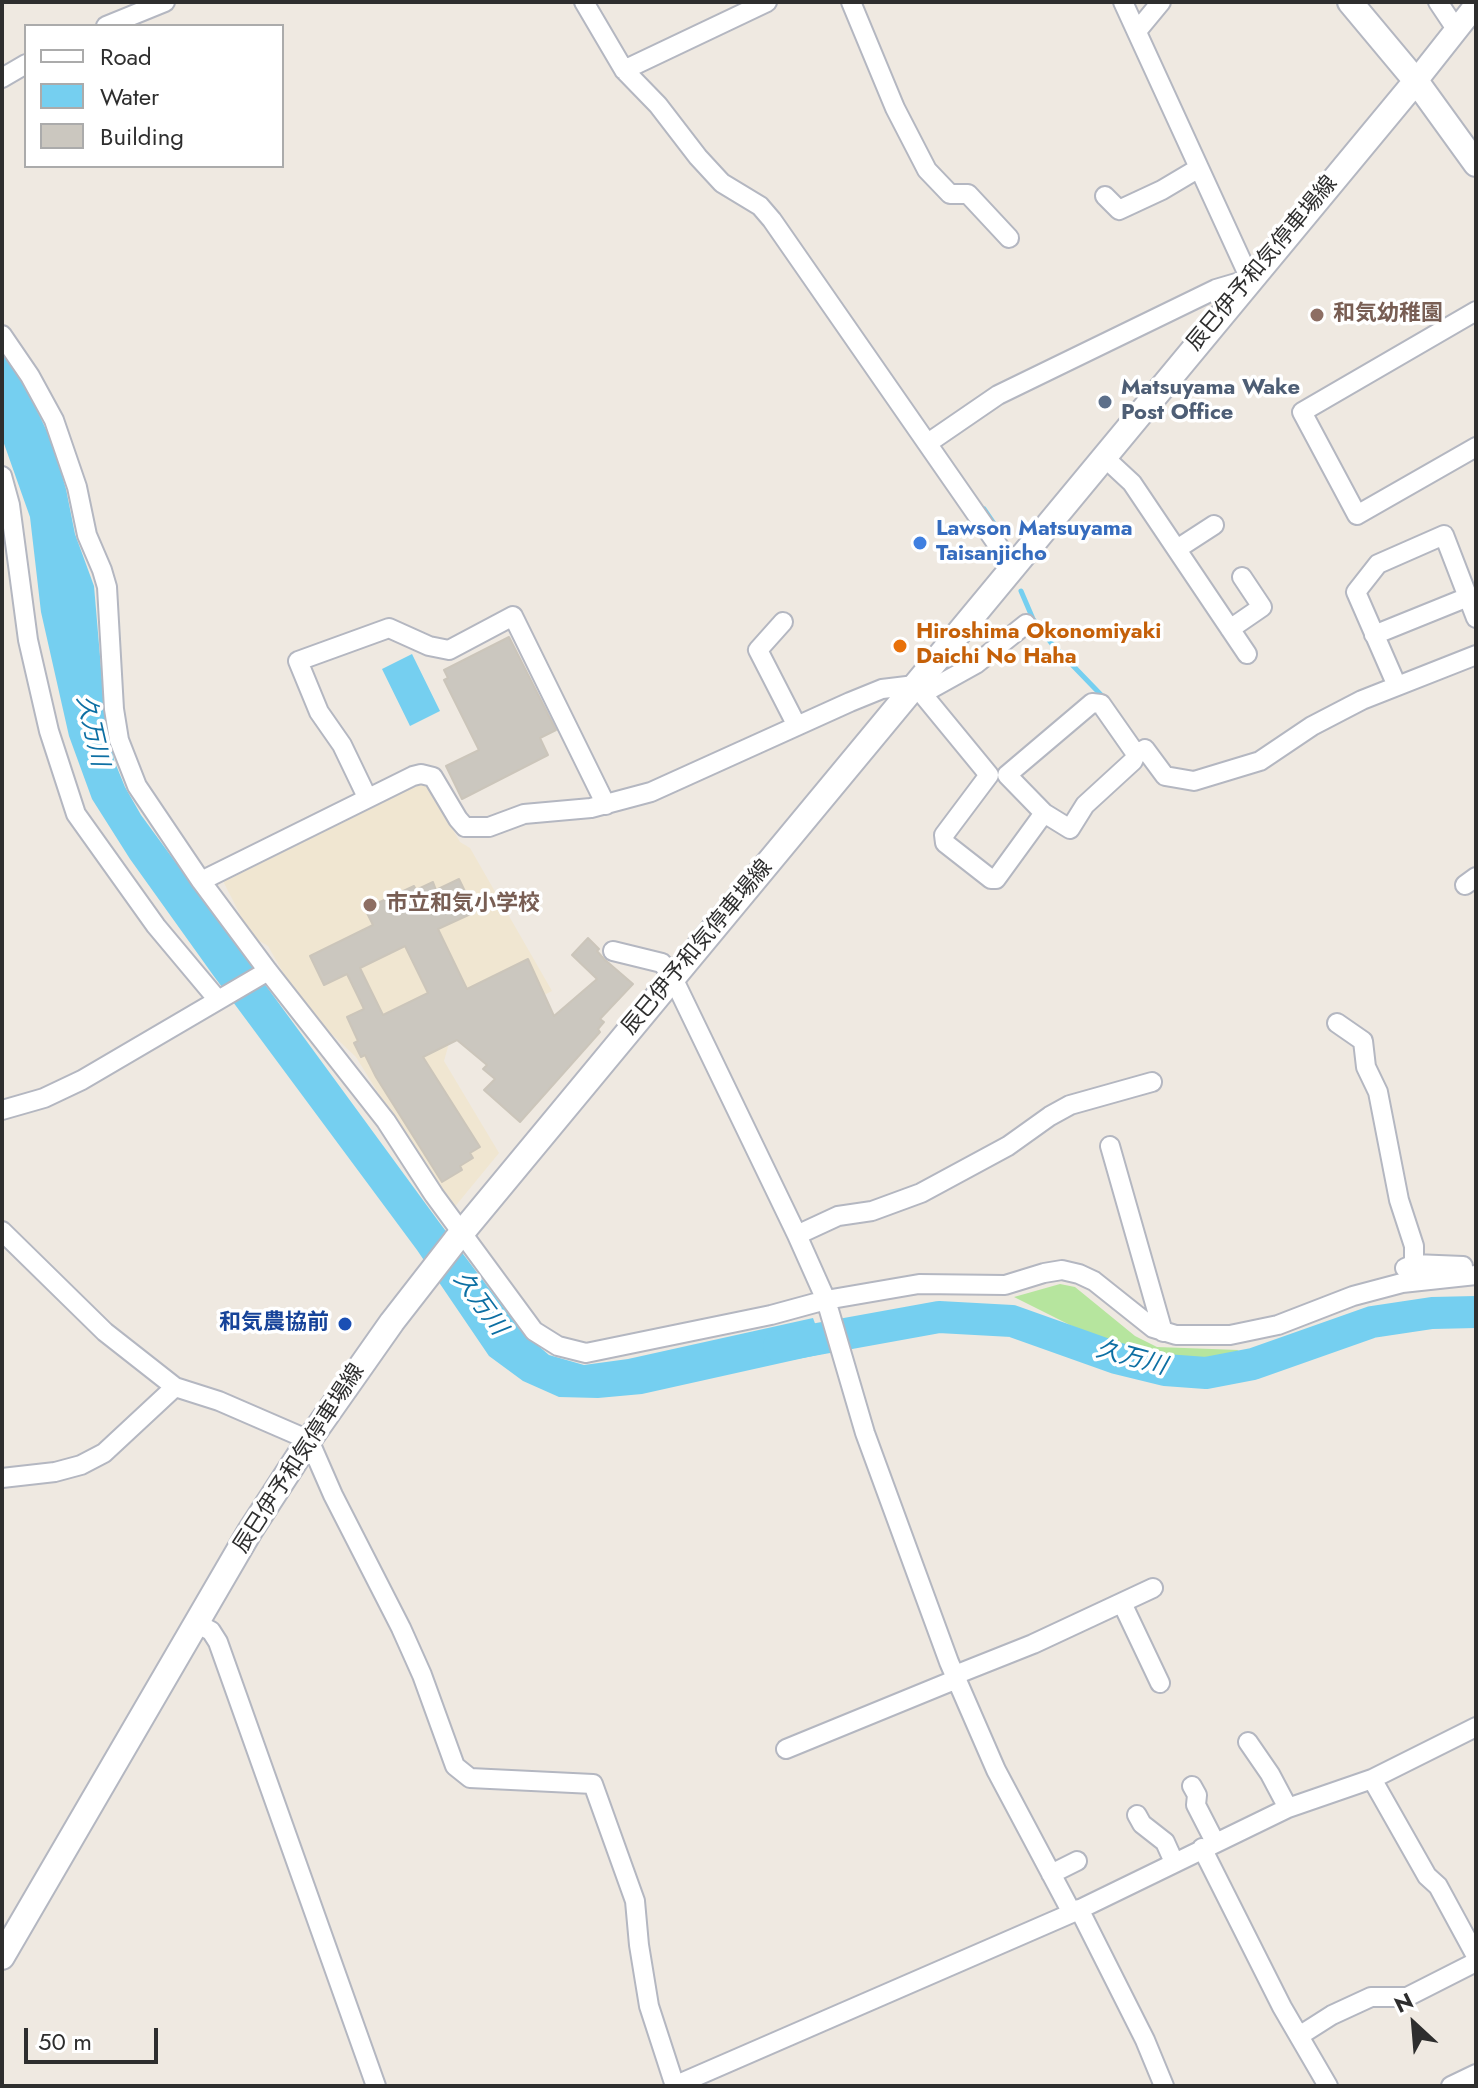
<!DOCTYPE html>
<meta charset="utf-8">
<style>
body{margin:0}
#map{position:relative;width:1478px;height:2088px;overflow:hidden;background:#efe9e1;font-family:Jost,sans-serif}
canvas{display:block}
.frame{position:absolute;inset:0;border:4px solid #2e2e2e;pointer-events:none}
.legend{position:absolute;left:24px;top:24px;width:260px;height:144px;box-sizing:border-box;background:#fff;border:2px solid #ababab;margin:0;padding:10px 14px;list-style:none;font-size:24px;color:#2e2e2e}
.legend li{display:flex;align-items:center;gap:16px;height:40px}
.legend b{width:40px;border:2px solid #ababab}
.north{position:absolute;left:1374px;top:1984px;width:80px;height:80px;-webkit-text-stroke:6px #fff;paint-order:stroke;rotate:334deg;font-size:22px;font-weight:700;line-height:32px;text-align:center;color:#2e2e2e}
.north::after{content:'';display:block;margin:auto;width:28px;height:36px;background:#2e2e2e;clip-path:polygon(50% 0,100% 100%,50% 72%,0 100%)}
.scale{position:absolute;left:24px;top:2028px;width:134px;height:36px;box-sizing:border-box;border:4px solid #2e2e2e;border-top:0;padding-left:10px;font-size:24px;line-height:28px;white-space:nowrap;color:#2e2e2e;-webkit-text-stroke:6px #fff;paint-order:stroke}
</style>
<div id="map">
<canvas width="1478" height="2088"></canvas>
<div class="frame"></div>
<ul class="legend">
<li><b style="height:10px;background:#fff"></b>Road</li>
<li><b style="height:22px;background:#75cff0"></b>Water</li>
<li><b style="height:22px;background:#cbc7bf"></b>Building</li>
</ul>
<div class="north">N</div>
<div class="scale">50 m</div>
</div>
<script>
const g = document.querySelector('canvas').getContext('2d');
g.lineJoin = 'round';
function fillPath(path, color) { g.fillStyle = color; g.fill(path, 'evenodd'); }
const shape = rows => new Path2D(rows.map(r => 'M' + r).join(''));
function trace(path, color, width, dash) { g.strokeStyle = color; g.lineWidth = width; g.lineCap = dash ? 'butt' : 'round'; g.setLineDash(dash || []); g.stroke(path); }
function drawText(font, color, halo, rows, align = 'center') {
  g.font = font + ' Jost,"Noto Sans JP",sans-serif'; g.lineWidth = 7; g.setLineDash([]); g.textBaseline = 'middle'; g.strokeStyle = halo; g.fillStyle = color; for (const [text, x, y, turn = 0] of rows) {
    g.save(); g.translate(x, y); g.rotate((+turn || 0) * Math.PI / 180); g.textAlign = isNaN(turn) ? turn : align; if (halo) g.strokeText(text, 0, 0); g.fillText(text, 0, 0); g.restore();
  }
}
fillPath(shape([
 [423,778,460,842,470,848,552,991,449,1043,444,1061,499,1153,453,1209,412,1148,356,1057,302,1006,268,946,251,936,222,879]
]), '#f0e6d1');
fillPath(shape([
 [1060,1284,1075,1287,1135,1336,1157,1347,1239,1350,1223,1359,1202,1362,1162,1361,1129,1352,1090,1335,1014,1297]
]), '#b6e59e');
fillPath(shape([
 [2,352,23,381,53,444,66,489,75,534,94,586,105,715,114,760,125,787,141,815,439,1222,521,1331,549,1355,584,1365,628,1359,813,1318,826,1353,642,1394,598,1398,559,1397,523,1381,489,1356,417,1250,213,975,130,859,92,799,69,736,41,612,30,517,2,438],
 [412,654,440,711,410,726,382,669]
]), '#75cff0');
trace(shape([
 [984,509,997,528],
 [1021,591,1033,619,1052,644,1107,701]
]), '#75cff0', 5);
trace(shape([
 [779,1346,939,1317,1012,1321,1116,1358,1165,1370,1206,1373,1253,1364,1372,1322,1432,1313,1476,1312]
]), '#75cff0', 32);
const building = shape([
 [509,637,556,730,540,738,548,755,462,799,446,766,479,750,444,680,448,678,444,670,509,637],
 [459,879,475,912,438,929,467,989,528,959,554,1016,597,979,572,955,588,938,599,949,597,951,604,959,633,984,600,1019,604,1022,598,1029,600,1032,520,1122,484,1090,495,1079,483,1069,487,1065,457,1040,423,1057,480,1147,470,1153,473,1158,460,1166,462,1170,442,1182,376,1077,365,1055,361,1057,354,1043,358,1041,347,1017,364,1009,347,974,324,985,310,956,373,925,365,909,414,886,416,890,433,882,436,890,459,879],
 [405,946,428,993,383,1015,360,968,405,946]
]);
fillPath(building, '#cbc7bf');
trace(building, '#cbc5ba', 2);
const minor = shape([
 [584,2,624,70,658,105,698,157,722,183,760,206,772,220,1013,567],
 [851,2,895,108,927,170,950,194,968,194,1009,238],
 [1438,2,1456,29],
 [106,26,165,2],
 [1137,31,1161,2],
 [624,70,767,2],
 [2,78,26,64],
 [1105,196,1119,210,1162,190,1199,168],
 [1476,311,1302,412,1357,515,1476,447],
 [2,335,30,376,54,420,77,487,87,535,102,570,107,587,114,709,119,740,137,786,201,881,268,971,386,1121,434,1195,534,1331,558,1346,586,1353,771,1315,826,1300,919,1284,1005,1285,1044,1273,1062,1270,1079,1274,1094,1281,1153,1328,1176,1335,1230,1335,1278,1325,1353,1296,1402,1283,1476,1275],
 [928,443,998,395,1216,289,1250,279,1123,2],
 [1104,457,1132,483,1247,654],
 [2,476,10,505,28,640,49,731,76,814,156,926,218,1000],
 [1177,549,1214,525],
 [783,622,758,650,797,726],
 [1230,629,1262,607,1242,577],
 [1374,635,1468,597],
 [1397,686,1356,592,1378,564,1444,535,1476,618],
 [922,694,976,664,1026,624],
 [367,797,342,745,319,712,298,661,389,628,429,646,449,650,513,616,606,805],
 [1044,813,1070,829,1085,805,1133,761,1136,754],
 [201,881,413,776,421,774,433,777,458,819,465,827,489,827,524,814,591,808,651,792,850,702,882,689,915,685,989,775,944,835,945,843,991,879,996,879,1044,813,1007,775,1092,703,1101,704,1136,754,1145,749,1165,776,1194,781,1260,761,1312,726,1362,700,1476,655],
 [1465,885,1476,877],
 [613,951,662,963,673,978,797,1235,826,1300,865,1433,949,1662,996,1770,1072,1913],
 [1337,1023,1363,1041,1366,1067,1378,1092,1399,1200,1414,1246,1414,1264],
 [2,1110,44,1098,82,1080,268,971],
 [1110,1146,1163,1332],
 [2,1231,105,1332,175,1387,219,1401,309,1440,333,1495,401,1628,422,1675,455,1766,470,1778,593,1784,635,1901,639,1945,649,2006,675,2086],
 [797,1235,838,1216,872,1211,921,1193,1008,1146,1050,1116,1070,1105,1152,1082],
 [1405,1268,1414,1264,1463,1266],
 [2,1478,55,1472,81,1465,104,1453,175,1387],
 [1122,1603,1160,1683],
 [196,1623,211,1631,218,1642,376,2086],
 [955,1675,1033,1644,1153,1588],
 [1248,1742,1270,1774,1288,1808],
 [786,1749,957,1679],
 [1372,1779,1427,1876,1438,1886,1476,1956],
 [1192,1786,1197,1795,1196,1805,1215,1842],
 [1137,1815,1142,1824,1165,1842,1174,1862],
 [1202,1848,1282,2007,1328,2086],
 [1051,1874,1077,1861],
 [1079,1909,1145,2040,1164,2086],
 [1299,2036,1332,2015,1371,1997,1407,1997,1476,1962],
 [674,2086,1072,1913,1288,1808,1372,1779,1476,1727],
 [1451,2086,1476,2074]
]);
const tertiary = shape([
 [1416,81,1476,5]
]);
const secondary = shape([
 [1350,2,1416,81,1476,164],
 [2,1957,250,1531,309,1440,392,1322,455,1241,1416,81]
]);
trace(minor, '#b4b7c1', 22);
trace(tertiary, '#b4b7c1', 26);
trace(secondary, '#b4b7c1', 28);
trace(minor, '#fff', 18);
trace(tertiary, '#fff', 22);
trace(secondary, '#fff', 24);
for (const [x, y, r, color] of [
 [1317,315,8,"#8d6e63"],
 [1105,402,8,"#5c6f8a"],
 [920,543,8,"#3f7fe0"],
 [900,646,8,"#e8710a"],
 [370,905,8,"#8d6e63"],
 [345,1324,8,"#1a4fb4"]
]) { const dot = new Path2D(); dot.arc(x, y, r, 0, 2 * Math.PI); g.fillStyle = color; g.fill(dot); trace(dot, '#fff', 3); }
drawText('22px', '#2e2e2e', '#fff', [
 ["辰巳伊予和気停車場線",1263,264,-50],
 ["辰巳伊予和気停車場線",698,948,-50],
 ["辰巳伊予和気停車場線",300,1459,-57]
]);
drawText('bold 22px', '#785e54', '#fff', [
 ["和気幼稚園",1333,315],
 ["市立和気小学校",386,905]
], 'left');
drawText('bold 22px', '#4e5e75', '#fff', [
 ["Matsuyama Wake",1121,389],
 ["Post Office",1121,414]
], 'left');
drawText('bold 22px', '#366cbe', '#fff', [
 ["Lawson Matsuyama",936,530],
 ["Taisanjicho",936,555]
], 'left');
drawText('bold 22px', '#c56008', '#fff', [
 ["Hiroshima Okonomiyaki",916,633],
 ["Daichi No Haha",916,658]
], 'left');
drawText('bold 22px', '#164399', '#fff', [
 ["和気農協前",329,1324]
], 'right');
drawText('italic 24px', '#0d6fa3', '#fff', [
 ["久万川",91,731,77],
 ["久万川",479,1304,54],
 ["久万川",1131,1359,15]
]);
</script>
